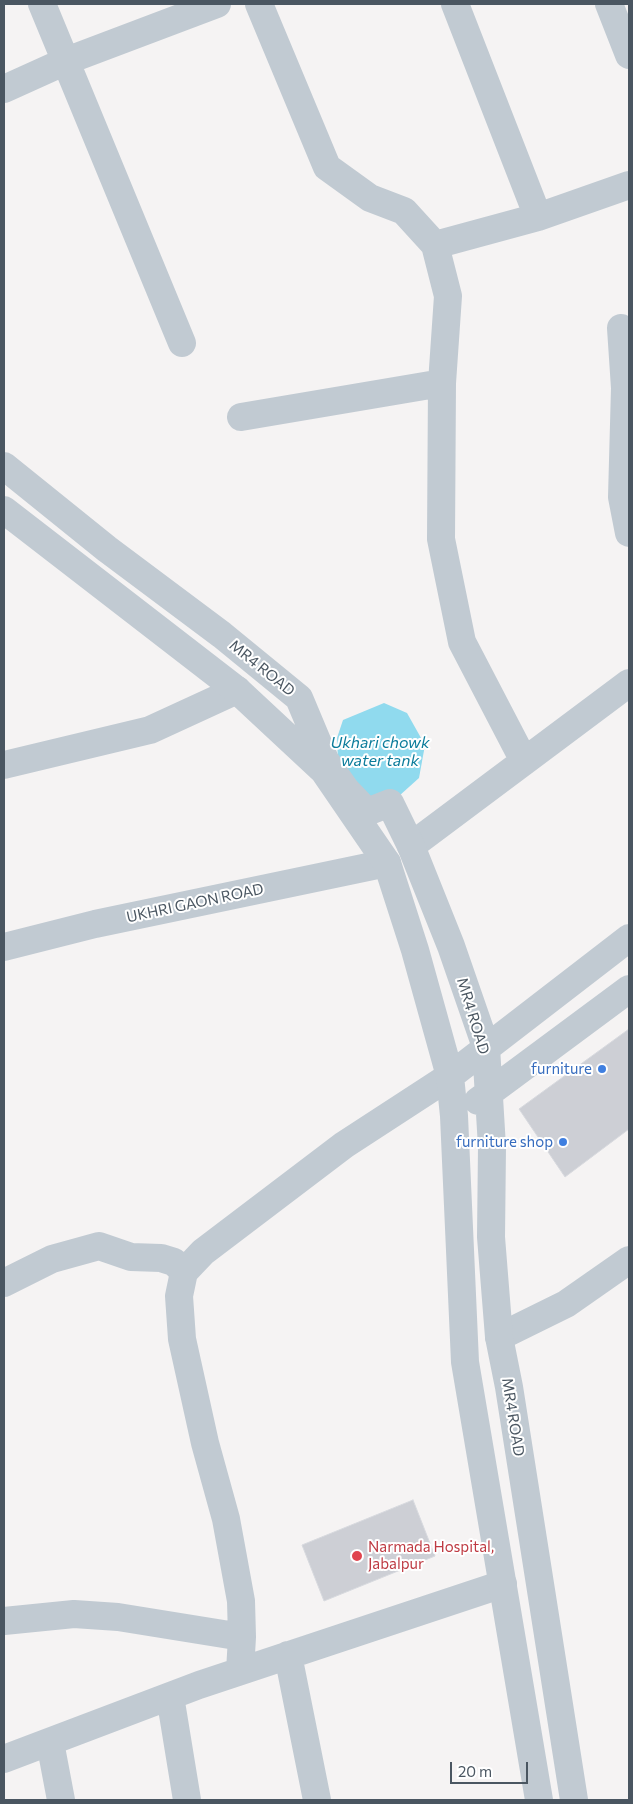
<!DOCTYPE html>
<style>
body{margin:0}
#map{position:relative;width:633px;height:1804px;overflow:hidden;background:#f5f3f3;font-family:Commissioner,sans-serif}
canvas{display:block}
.frame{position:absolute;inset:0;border:5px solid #4a5661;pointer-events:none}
.scale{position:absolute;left:450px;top:1762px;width:78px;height:22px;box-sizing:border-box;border:2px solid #4a5661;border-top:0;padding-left:6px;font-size:15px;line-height:18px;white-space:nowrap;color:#4a5661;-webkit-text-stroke:4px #fff;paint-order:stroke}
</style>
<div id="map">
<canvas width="633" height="1804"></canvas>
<div class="frame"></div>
<div class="scale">20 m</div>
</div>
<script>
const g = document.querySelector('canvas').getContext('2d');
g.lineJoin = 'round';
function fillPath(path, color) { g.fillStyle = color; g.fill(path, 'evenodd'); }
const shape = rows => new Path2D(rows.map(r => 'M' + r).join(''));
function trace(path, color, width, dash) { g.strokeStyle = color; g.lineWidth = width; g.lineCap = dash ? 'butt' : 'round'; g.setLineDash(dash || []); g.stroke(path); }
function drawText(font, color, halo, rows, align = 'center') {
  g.font = font + ' Commissioner,sans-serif'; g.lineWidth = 4; g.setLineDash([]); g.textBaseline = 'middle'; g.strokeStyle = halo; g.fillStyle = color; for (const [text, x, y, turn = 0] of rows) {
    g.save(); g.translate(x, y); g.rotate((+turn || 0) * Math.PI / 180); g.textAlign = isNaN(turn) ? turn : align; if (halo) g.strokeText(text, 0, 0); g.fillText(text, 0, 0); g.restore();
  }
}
fillPath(shape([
 [384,703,407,713,425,745,419,778,399,796,370,797,338,761,337,738,343,720]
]), '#90daee');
const building = shape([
 [629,1029,629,1129,565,1177,519,1109,629,1029],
 [413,1500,435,1556,324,1601,302,1545,413,1500]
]);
fillPath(building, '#cdcfd5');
trace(building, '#d7d9de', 1);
trace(shape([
 [42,4,182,343],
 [259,4,327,167,370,198,404,211,435,245,448,296,442,383,441,539,462,642,524,761],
 [455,4,538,217],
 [609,4,629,55],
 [4,89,66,61,217,4],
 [435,245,538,217,629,185],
 [621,328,625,388,622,497,629,533],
 [241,417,442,383],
 [4,765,150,730,237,690],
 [411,846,629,683],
 [4,947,95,924,387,863],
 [4,1283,52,1259,99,1246,131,1257,161,1258,174,1262,184,1272],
 [499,1337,566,1304,629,1260],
 [4,1621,74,1614,118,1617,242,1637],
 [288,1655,317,1800],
 [240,1671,242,1637,241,1601,226,1519,205,1443,182,1339,179,1296,184,1272,203,1252,344,1145,450,1076],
 [170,1696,187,1800],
 [50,1742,61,1800],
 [4,1759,199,1685,503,1584]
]), '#c1cad2', 28);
trace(shape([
 [4,466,107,549,222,635,299,698,325,760,346,790,367,812,390,803,411,846,451,946,486,1047,492,1147,491,1237,499,1337,509,1387,574,1800],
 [4,510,237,690,324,771,387,863,415,950,450,1076,454,1116,465,1362,539,1800],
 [450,1076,629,938],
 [478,1101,629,989]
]), '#c1cad2', 28);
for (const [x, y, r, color] of [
 [602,1069,5,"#3f7fe0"],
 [563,1142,5,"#3f7fe0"],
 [357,1556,6,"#e0444e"]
]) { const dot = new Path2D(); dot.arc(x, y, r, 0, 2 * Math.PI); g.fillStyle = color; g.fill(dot); trace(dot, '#fff', 2); }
drawText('15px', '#4a5661', '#fff', [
 ["MR4 ROAD",262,668,39],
 ["UKHRI GAON ROAD",195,903,-12],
 ["MR4 ROAD",473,1016,73],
 ["MR4 ROAD",513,1417,81]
]);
drawText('15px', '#366cbe', '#fff', [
 ["furniture",592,1069],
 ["furniture shop",553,1142]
], 'right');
drawText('15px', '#be3a42', '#fff', [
 ["Narmada Hospital,",368,1547],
 ["Jabalpur",368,1564]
], 'left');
drawText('italic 16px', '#0c7c9b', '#fff', [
 ["Ukhari chowk",380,743],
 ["water tank",380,761]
]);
</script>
